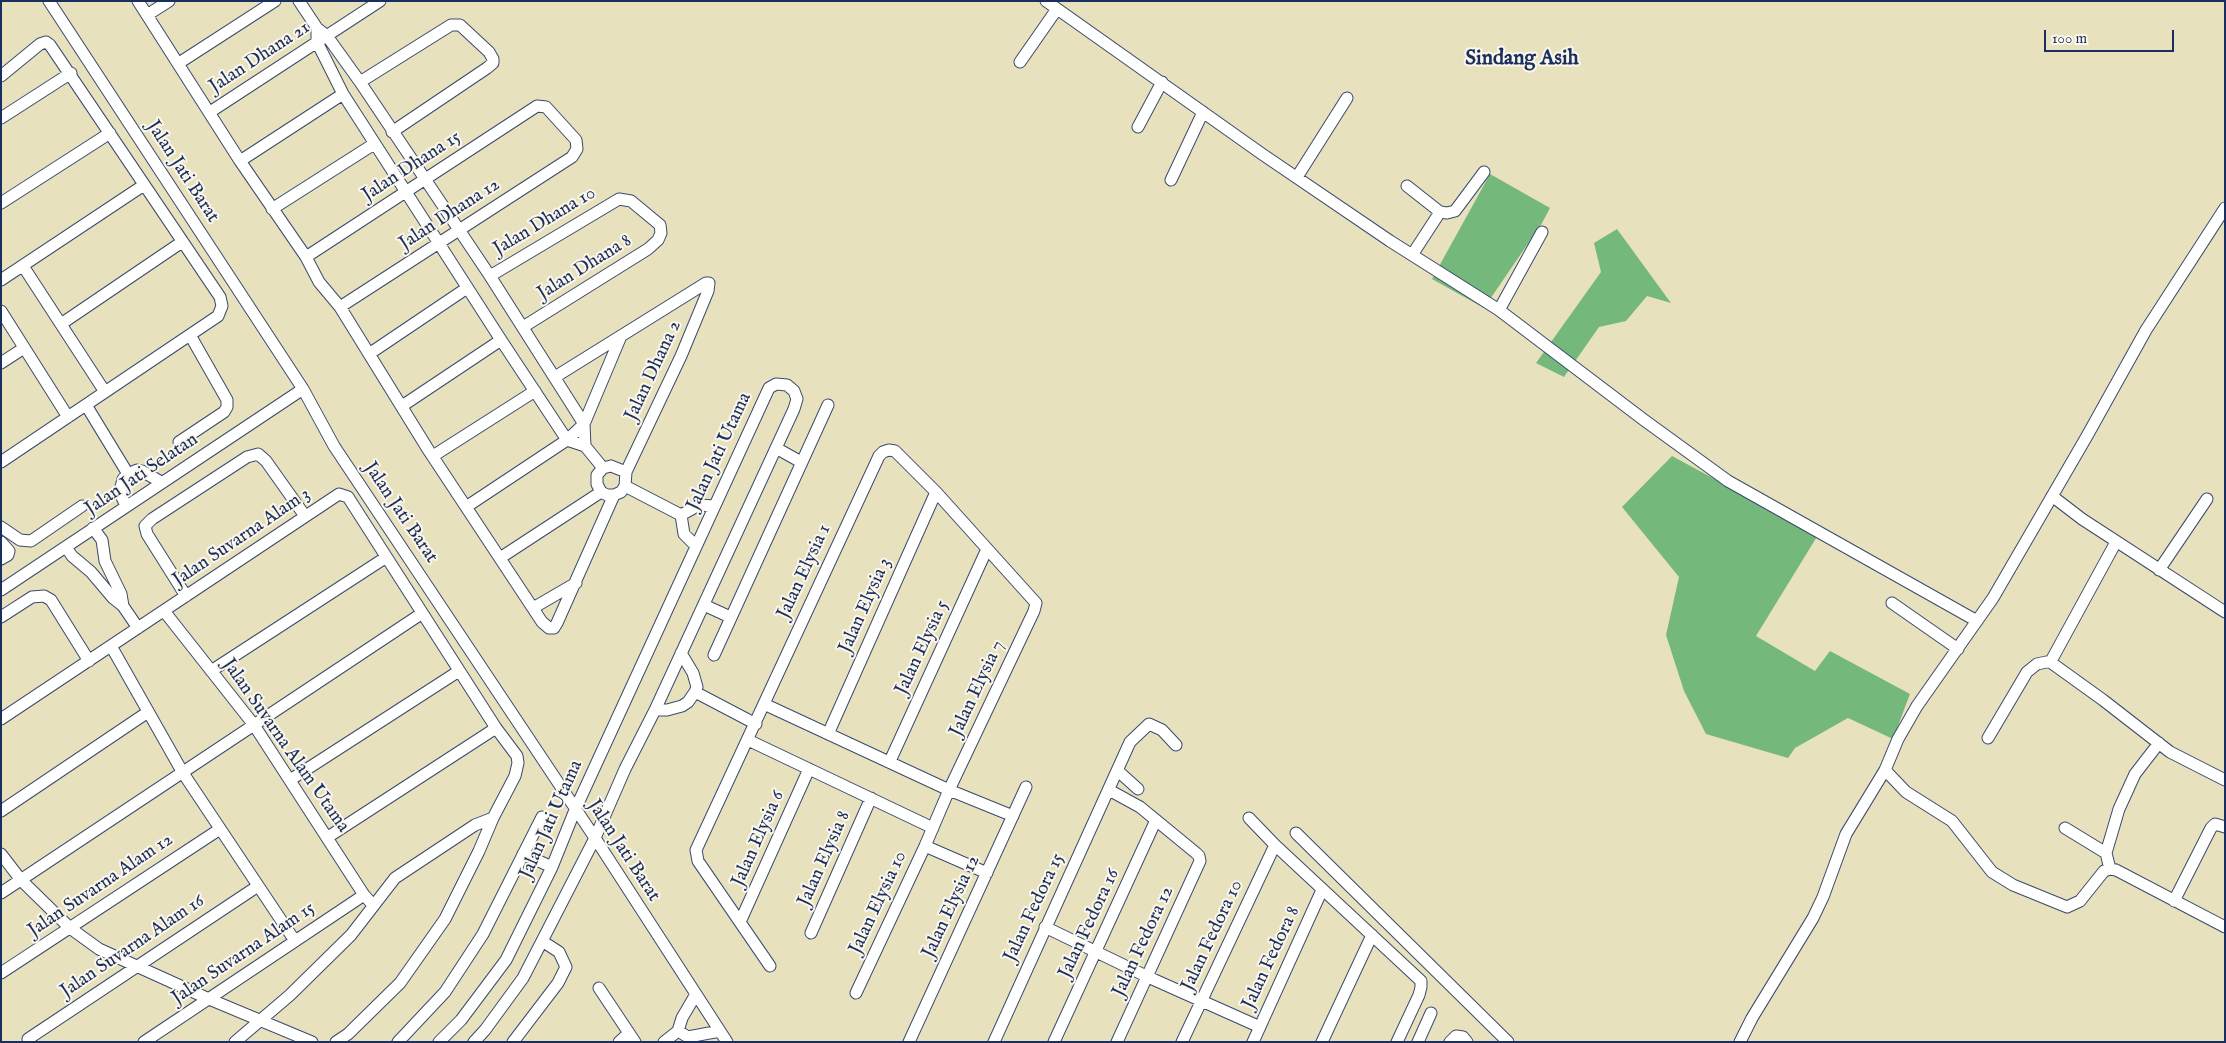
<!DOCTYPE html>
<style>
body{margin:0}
#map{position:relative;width:2226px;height:1043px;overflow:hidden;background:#e8e1be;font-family:"IM FELL English",serif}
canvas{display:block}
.frame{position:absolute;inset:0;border:2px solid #1b2f5e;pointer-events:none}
.scale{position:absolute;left:2044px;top:30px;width:130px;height:22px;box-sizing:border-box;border:2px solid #1b2f5e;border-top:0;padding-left:6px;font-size:15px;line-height:18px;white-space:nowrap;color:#1b2f5e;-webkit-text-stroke:4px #fbf7ec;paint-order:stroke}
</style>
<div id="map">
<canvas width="2226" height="1043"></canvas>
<div class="frame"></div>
<div class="scale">100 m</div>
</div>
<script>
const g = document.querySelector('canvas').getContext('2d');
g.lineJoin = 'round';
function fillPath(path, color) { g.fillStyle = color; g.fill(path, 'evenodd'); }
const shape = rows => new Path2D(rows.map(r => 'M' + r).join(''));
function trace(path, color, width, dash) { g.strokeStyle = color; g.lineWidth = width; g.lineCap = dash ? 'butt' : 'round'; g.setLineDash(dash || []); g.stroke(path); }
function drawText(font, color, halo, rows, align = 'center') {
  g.font = font + ' "IM FELL English",serif'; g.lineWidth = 4; g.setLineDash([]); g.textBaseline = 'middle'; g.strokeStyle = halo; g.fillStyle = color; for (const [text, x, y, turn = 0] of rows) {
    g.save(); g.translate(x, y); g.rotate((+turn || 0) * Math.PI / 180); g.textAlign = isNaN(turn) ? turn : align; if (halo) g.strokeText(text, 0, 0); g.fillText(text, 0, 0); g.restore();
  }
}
fillPath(shape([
 [1490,174,1550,208,1542,223,1484,308,1432,279],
 [1617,229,1671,303,1647,296,1626,321,1599,327,1564,377,1536,363,1601,272,1594,243],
 [1672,456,1818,535,1756,636,1815,671,1830,651,1910,694,1893,739,1848,718,1795,748,1788,758,1706,734,1684,691,1666,635,1679,577,1622,507]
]), '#75b87c');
const minor = shape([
 [49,1,303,389,334,446,595,838,727,1042],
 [138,1,240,161,306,257,319,282,340,307,429,451,542,622,549,628,554,628,557,623,614,495],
 [299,1,317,28,327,36,360,82,490,276,584,424,585,446],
 [1046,1,1262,154,1390,241,1499,310,1644,420,1728,481,1977,621],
 [147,15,169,1],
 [317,28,317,42,343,94,501,340,567,440,585,446,603,468],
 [1020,62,1057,9],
 [179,63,275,1],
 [1,76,40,44,46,42,50,45,220,297,222,306,218,316,1,462],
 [360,82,451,25,460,25,489,52,493,59,493,63,487,68,392,132],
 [210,112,380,1],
 [1,118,71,73],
 [1138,127,1162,82],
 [240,161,343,94],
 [1297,177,1347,98],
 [1171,180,1203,112],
 [1407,186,1440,212],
 [1,203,110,133],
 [272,209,374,144],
 [1412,255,1440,212,1447,213,1455,211,1484,172],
 [306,257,537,106,546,107,576,140,577,149,572,157,340,307],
 [23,266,105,392],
 [490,276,619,199,631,201,660,225,661,233,658,240,648,249,523,327],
 [1,280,144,185],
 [1499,310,1542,232],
 [1,311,68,417],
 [61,324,182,242],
 [369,354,467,288],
 [1,363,24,348],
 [555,377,706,283,709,283,708,291,681,356,626,472],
 [86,405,128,474],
 [402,406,501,340],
 [179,442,224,412,227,407,227,400,190,335],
 [776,448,801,462],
 [433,456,535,391],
 [611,466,626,472,625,486,621,492,614,495,607,495,601,492,597,484,597,475,603,468,611,466],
 [625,486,681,515],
 [2052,496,2082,519,2225,612],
 [126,506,121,495,121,487,123,479,128,474,137,470,142,471,161,482],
 [466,507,567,440,584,424,621,336],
 [681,515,684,534,696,546],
 [681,515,699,505,714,506],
 [1,527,20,540,31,541,82,506],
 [93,528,102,540,105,561,121,594,123,606],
 [1,542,9,551,8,555,1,559],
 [2116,542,2051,661,2053,664,2103,700,2170,752,2225,780],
 [66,547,72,556,91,572,113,598,123,606,138,628],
 [500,558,601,492],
 [2159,570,2207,499],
 [1,590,303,389],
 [186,596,147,534,145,526,152,519,247,457,258,454,266,461,305,516],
 [1892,603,1958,649],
 [704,605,730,617],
 [533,608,576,583],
 [164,611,254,725,364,895,373,905],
 [1,617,32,597,44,596,51,600,89,661],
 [111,646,183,773,295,941],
 [714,655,828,405],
 [211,671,385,558],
 [695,692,756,724],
 [764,704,949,790,1013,816],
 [655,710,667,710,682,706,688,702,695,692,697,687,693,673,681,653],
 [1,719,339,494,348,497,496,728,517,756,518,763,515,776,493,818,479,851,445,919,400,983,348,1034,336,1042],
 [828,734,936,492],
 [1988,738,2027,672,2037,664,2051,661],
 [748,740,933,828],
 [890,761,987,549],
 [1885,770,1906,792,1952,821,1992,872,2013,885,2067,907,2080,901,2104,871,2110,869,2116,870,2225,927],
 [1118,771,1138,789],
 [290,780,459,671],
 [1109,790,1140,807,1196,853,1199,856,1200,861,1117,1042],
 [1,811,148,712],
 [1249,818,1275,845,1421,981,1421,987,1419,995,1397,1042],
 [2065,828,2106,853],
 [1296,833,1508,1042],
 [328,837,496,728],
 [925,846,987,873],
 [1,854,21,880,70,928,99,949,209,999,312,1042],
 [523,854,552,867],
 [2110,869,2106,853,2119,809,2135,774,2159,743],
 [1,893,421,614],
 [2174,901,2211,828,2215,824,2225,827],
 [740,922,809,769],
 [1045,927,1148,977,1260,1027],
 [811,933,871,798],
 [770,966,698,861,696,850,879,456,883,452,889,450,895,451,936,492,1036,603,1034,611,949,790,925,846,856,993],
 [1,973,220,829],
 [599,988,635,1042],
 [696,994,682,1018,678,1031,688,1037,720,1031],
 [28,1039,258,886],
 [144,1042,364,895],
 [235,1042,290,995,351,935,395,878,475,825,493,818],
 [398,1042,445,992,483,934,542,817],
 [439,1042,461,1020,506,960,552,867,575,810,769,388,776,384,787,385,794,391,797,399,794,409,655,710,625,769,595,838,523,978,485,1030,474,1042],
 [513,1042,558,983,566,967,559,952,542,941],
 [619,1042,629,1033],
 [664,1042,678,1031],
 [909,1042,1026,787],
 [994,1042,1130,742,1149,724,1162,730,1176,745],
 [1054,1042,1156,820],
 [1182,1042,1275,845],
 [1253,1042,1322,890],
 [1322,1042,1372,935],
 [1418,1042,1431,1013],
 [1450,1042,1456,1036,1463,1037,1467,1042],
 [1740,1042,1752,1018,1813,918,1823,897,1846,834,1885,770,1898,739,1917,706,1993,598,2087,436,2146,330,2225,208]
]);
trace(minor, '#3a4a6c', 13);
trace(minor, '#fff', 11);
drawText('19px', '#1b2f5e', '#fbf7ec', [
 ["Jalan Dhana 21",260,58,-33],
 ["Jalan Dhana 15",412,167,-33],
 ["Jalan Jati Barat",182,172,57],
 ["Jalan Dhana 12",450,215,-33],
 ["Jalan Dhana 10",545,222,-31],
 ["Jalan Dhana 8",585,268,-32],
 ["Jalan Dhana 2",654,371,-65],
 ["Jalan Jati Utama",720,452,-65],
 ["Jalan Jati Selatan",142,475,-34],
 ["Jalan Jati Barat",400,513,56],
 ["Jalan Suvarna Alam 3",242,538,-34],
 ["Jalan Elysia 1",805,572,-65],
 ["Jalan Elysia 3",866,606,-66],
 ["Jalan Elysia 5",923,648,-65],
 ["Jalan Elysia 7",978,689,-65],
 ["Jalan Suvarna Alam Utama",285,746,55],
 ["Jalan Jati Utama",552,820,-66],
 ["Jalan Elysia 6",759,839,-66],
 ["Jalan Jati Barat",623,851,57],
 ["Jalan Elysia 8",825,859,-66],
 ["Jalan Suvarna Alam 12",101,886,-34],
 ["Jalan Elysia 10",879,903,-65],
 ["Jalan Elysia 12",952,907,-65],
 ["Jalan Fedora 15",1035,908,-65],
 ["Jalan Fedora 16",1090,924,-65],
 ["Jalan Fedora 10",1213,936,-65],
 ["Jalan Fedora 12",1144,942,-65],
 ["Jalan Suvarna Alam 16",133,947,-34],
 ["Jalan Suvarna Alam 15",244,954,-34],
 ["Jalan Fedora 8",1272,958,-65]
]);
drawText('bold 21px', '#1b2f5e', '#fbf7ec', [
 ["Sindang Asih",1522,60]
]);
</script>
